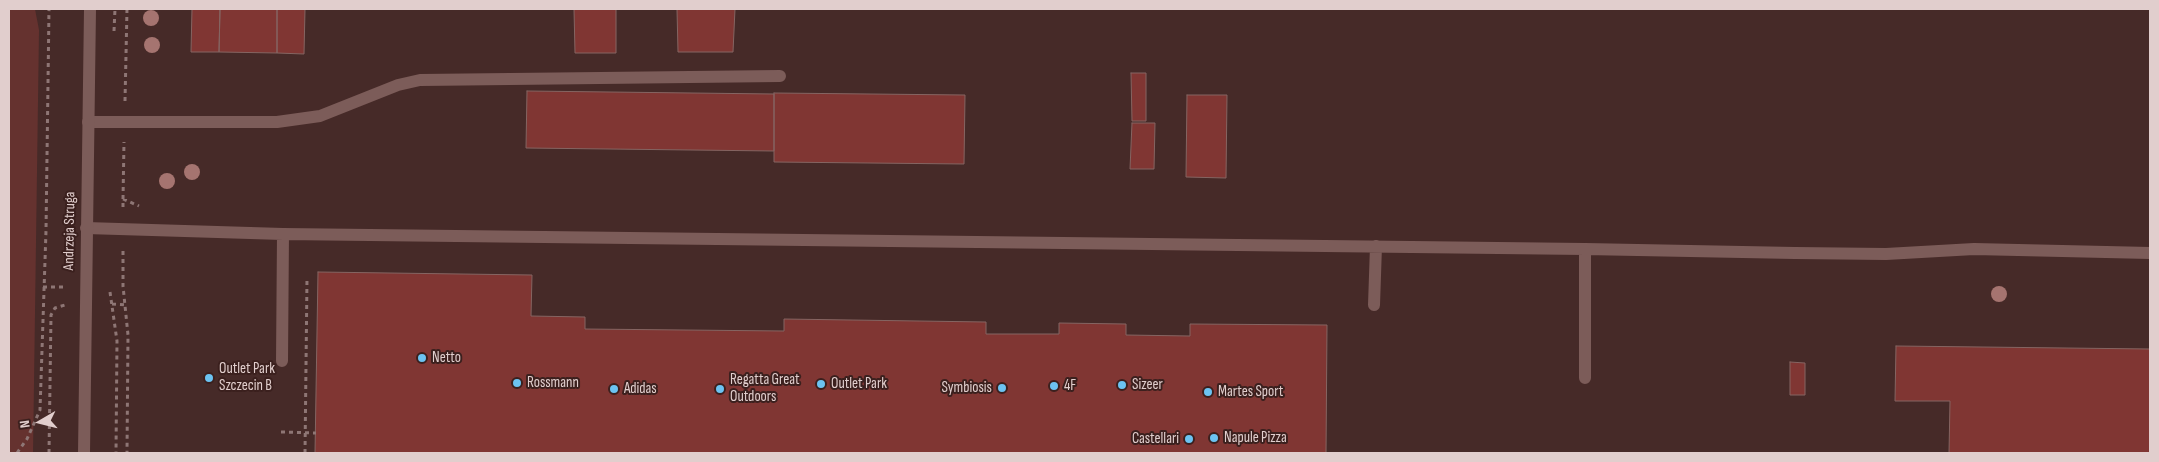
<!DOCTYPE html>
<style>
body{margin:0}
#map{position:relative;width:2159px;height:462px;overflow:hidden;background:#462a28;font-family:"Sofia Sans Condensed",sans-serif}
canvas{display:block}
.frame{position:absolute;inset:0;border:10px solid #e1cecd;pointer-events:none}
.north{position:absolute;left:15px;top:397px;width:50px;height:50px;-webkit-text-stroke:4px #3b201e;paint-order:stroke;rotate:262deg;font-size:14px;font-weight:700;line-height:20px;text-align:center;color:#e1cecd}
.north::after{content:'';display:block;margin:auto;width:18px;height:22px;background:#e1cecd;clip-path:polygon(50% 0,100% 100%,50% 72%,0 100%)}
</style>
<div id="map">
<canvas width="2159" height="462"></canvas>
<div class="frame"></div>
<div class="north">N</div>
</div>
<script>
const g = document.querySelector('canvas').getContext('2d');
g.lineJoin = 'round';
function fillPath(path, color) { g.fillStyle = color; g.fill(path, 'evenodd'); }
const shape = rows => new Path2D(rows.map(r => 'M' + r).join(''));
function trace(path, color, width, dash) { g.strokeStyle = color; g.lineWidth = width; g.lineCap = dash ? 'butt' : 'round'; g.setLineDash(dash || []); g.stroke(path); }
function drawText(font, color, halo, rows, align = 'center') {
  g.font = font + ' "Sofia Sans Condensed",sans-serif'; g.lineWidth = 4; g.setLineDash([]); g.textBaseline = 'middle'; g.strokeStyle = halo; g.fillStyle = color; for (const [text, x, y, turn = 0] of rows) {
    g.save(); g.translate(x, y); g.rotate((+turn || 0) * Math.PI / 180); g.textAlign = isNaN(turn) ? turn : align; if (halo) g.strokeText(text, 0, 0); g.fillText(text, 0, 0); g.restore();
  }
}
fillPath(shape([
 [9,9,35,9,39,30,33,453,9,453]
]), '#65322f');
const building = shape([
 [192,9,220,9,219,52,191,52,192,9],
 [220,9,277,9,277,53,219,52,220,9],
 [277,9,305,9,304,54,277,53,277,9],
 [574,9,616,9,616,53,575,53,574,9],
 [677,9,735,9,733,52,678,52,677,9],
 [1131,73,1146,73,1146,121,1132,121,1131,73],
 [527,91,774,94,774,151,526,148,527,91],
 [774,93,965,95,964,164,774,162,774,93],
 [1187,95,1227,95,1226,178,1186,177,1187,95],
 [1132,123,1155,123,1154,169,1130,169,1132,123],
 [318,272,532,275,531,316,585,317,585,329,784,331,784,319,986,322,986,334,1059,334,1059,323,1126,324,1126,335,1190,336,1190,324,1327,325,1326,453,315,453,318,272],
 [1896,346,2150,349,2150,453,1949,453,1950,401,1895,401,1896,346],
 [1790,362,1805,363,1805,395,1790,395,1790,362]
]);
fillPath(building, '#803633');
trace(building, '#856562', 1);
trace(shape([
 [114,31,115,9],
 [125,101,127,9],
 [123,199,124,142],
 [123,207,123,199,139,206],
 [123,251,123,286,128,335,127,453],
 [43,287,64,287],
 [110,292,117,341,116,453],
 [112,304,126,305],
 [281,432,316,433],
 [17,453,27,439,40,410,46,231,49,9],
 [49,453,51,315,55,308,65,305],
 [305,453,307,278]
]), '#8e7675', 3, [4, 4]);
trace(shape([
 [88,122,277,122,320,116,398,85,420,80,780,76],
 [86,228,283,234,1585,249,1795,253,1886,254,1974,249,2150,253],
 [1585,249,1585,378],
 [1374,305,1376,246],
 [282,361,283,234]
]), '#7c5c59', 12);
trace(shape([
 [84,453,90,9]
]), '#7c5c59', 12);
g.fillStyle = '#a57470';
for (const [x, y] of [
 [151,18],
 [152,45],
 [192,172],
 [167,181],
 [1999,294]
]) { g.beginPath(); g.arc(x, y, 8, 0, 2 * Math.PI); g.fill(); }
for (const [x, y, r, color] of [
 [422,358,5,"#6cc3f2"],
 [209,378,5,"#6cc3f2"],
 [517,383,5,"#6cc3f2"],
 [821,384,5,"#6cc3f2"],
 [1122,385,5,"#6cc3f2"],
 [1054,386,5,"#6cc3f2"],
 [1002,388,5,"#6cc3f2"],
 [614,389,5,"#6cc3f2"],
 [720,389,5,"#6cc3f2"],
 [1208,392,5,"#6cc3f2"],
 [1214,438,5,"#6cc3f2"],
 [1189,439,5,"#6cc3f2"]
]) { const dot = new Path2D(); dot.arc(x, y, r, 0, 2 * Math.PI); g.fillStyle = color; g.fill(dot); trace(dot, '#3b201e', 2); }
drawText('15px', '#e1cecd', '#3b201e', [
 ["Andrzeja Struga",70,231,-89]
]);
drawText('15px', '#e1cecd', '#3b201e', [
 ["Netto",432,358],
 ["Outlet Park",219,369],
 ["Szczecin B",219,386],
 ["Regatta Great",730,380],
 ["Outdoors",730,397],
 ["Rossmann",527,383],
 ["Outlet Park",831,384],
 ["Sizeer",1132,385],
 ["4F",1064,386],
 ["Symbiosis",992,388,"right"],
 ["Adidas",624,389],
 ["Martes Sport",1218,392],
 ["Napule Pizza",1224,438],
 ["Castellari",1179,439,"right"]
], 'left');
</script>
